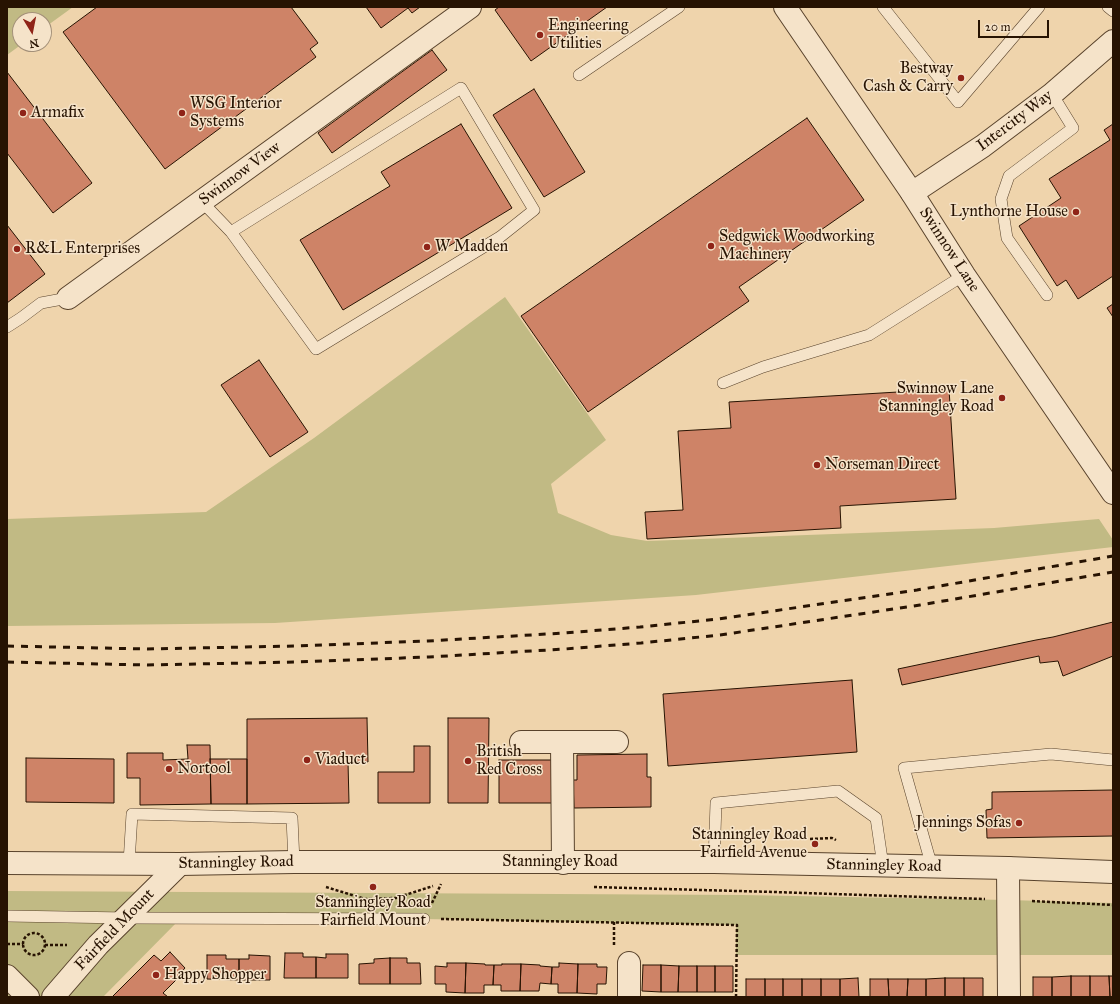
<!DOCTYPE html>
<style>
body{margin:0}
#map{position:relative;width:1120px;height:1004px;overflow:hidden;background:#efd4ac;font-family:"IM FELL Great Primer",serif}
canvas{display:block}
.frame{position:absolute;inset:0;border:8px solid #271302;pointer-events:none}
.north{position:absolute;left:12px;top:12px;width:40px;height:40px;box-sizing:border-box;background:#f5e3c9;border:1px solid #a39079;border-radius:50%;rotate:170deg;font-size:11px;font-weight:700;line-height:16px;text-align:center;color:#271302}
.north::after{content:'';display:block;margin:auto;width:14px;height:18px;background:#8f2418;clip-path:polygon(50% 0,100% 100%,50% 72%,0 100%)}
.scale{position:absolute;left:978px;top:20px;width:71px;height:18px;box-sizing:border-box;border:2px solid #271302;border-top:0;padding-left:5px;font-size:12px;line-height:14px;white-space:nowrap;color:#271302;-webkit-text-stroke:3px #f5e3c9;paint-order:stroke}
</style>
<div id="map">
<canvas width="1120" height="1004"></canvas>
<div class="frame"></div>
<div class="north">N</div>
<div class="scale">20 m</div>
</div>
<script>
const g = document.querySelector('canvas').getContext('2d');
g.lineJoin = 'round';
function fillPath(path, color) { g.fillStyle = color; g.fill(path, 'evenodd'); }
const shape = rows => new Path2D(rows.map(r => 'M' + r).join(''));
function trace(path, color, width, dash) { g.strokeStyle = color; g.lineWidth = width; g.lineCap = dash ? 'butt' : 'round'; g.setLineDash(dash || []); g.stroke(path); }
function drawText(font, color, halo, rows, align = 'center') {
  g.font = font + ' "IM FELL Great Primer",serif'; g.lineWidth = 3; g.setLineDash([]); g.textBaseline = 'middle'; g.strokeStyle = halo; g.fillStyle = color; for (const [text, x, y, turn = 0] of rows) {
    g.save(); g.translate(x, y); g.rotate((+turn || 0) * Math.PI / 180); g.textAlign = isNaN(turn) ? turn : align; if (halo) g.strokeText(text, 0, 0); g.fillText(text, 0, 0); g.restore();
  }
}
fillPath(shape([
 [7,7,73,7,44,28,44,20,20,20,20,44,22,44,7,55],
 [505,297,606,440,551,484,558,513,611,535,647,541,994,528,1099,519,1113,540,1113,547,696,595,275,623,7,626,7,519,206,512,314,438],
 [7,891,741,895,1008,900,1113,903,1113,955,736,955,736,925,424,919,181,918,103,997,7,997]
]), '#c1ba84');
const building = shape([
 [97,7,291,7,318,43,310,49,316,57,165,169,63,32,97,7],
 [366,7,420,7,412,13,408,8,381,28,366,7],
 [499,7,607,7,531,61,495,10,499,7],
 [432,50,447,70,332,153,318,133,432,50],
 [7,72,92,183,53,213,7,153,7,72],
 [534,89,585,172,544,197,493,115,534,89],
 [807,118,864,200,739,287,749,301,588,412,521,316,807,118],
 [461,124,512,208,343,310,300,240,390,186,381,172,461,124],
 [1113,124,1113,276,1078,299,1066,280,1057,286,1019,226,1061,198,1049,179,1110,140,1104,130,1113,124],
 [7,225,45,274,7,303,7,225],
 [1113,304,1113,317,1107,308,1113,304],
 [259,360,308,432,270,457,221,385,259,360],
 [949,389,956,499,840,506,841,528,647,539,645,512,683,510,678,431,731,428,729,402,949,389],
 [1113,622,1113,656,1063,676,1058,661,1040,663,1039,656,902,685,898,669,1036,640,1053,637,1113,622],
 [852,680,857,752,668,766,663,694,852,680],
 [367,718,368,762,348,762,349,803,247,804,247,719,367,718],
 [448,718,489,718,488,803,448,803,448,718],
 [187,745,210,745,211,804,140,805,140,778,127,778,127,753,163,753,163,760,188,759,187,745],
 [414,746,430,746,430,803,378,803,378,772,414,772,414,746],
 [647,754,647,777,651,777,651,807,574,808,573,780,577,780,577,755,647,754],
 [26,758,114,759,114,803,26,802,26,758],
 [210,759,247,759,247,804,211,804,210,759],
 [499,760,556,760,556,803,499,803,499,760],
 [1113,790,1113,836,987,838,986,810,992,809,992,792,1113,790],
 [170,952,185,968,177,977,178,978,163,993,168,997,112,997,154,955,161,961,170,952],
 [285,953,303,953,303,957,316,957,316,978,284,978,285,953],
 [326,954,348,954,348,978,316,978,316,957,326,958,326,954],
 [207,955,226,955,226,959,239,959,239,980,207,979,207,955],
 [249,955,270,956,270,980,239,980,239,959,249,959,249,955],
 [390,958,407,958,407,963,420,963,421,984,390,984,390,958],
 [390,958,390,984,359,984,359,964,374,963,374,959,390,958],
 [447,963,466,963,465,993,446,992,446,984,435,984,435,966,447,967,447,963],
 [466,963,485,964,485,965,494,965,493,985,484,985,484,993,465,993,466,963],
 [559,963,578,964,577,993,558,993,558,984,551,984,552,967,559,967,559,963],
 [502,964,521,964,520,991,501,991,501,985,493,985,494,965,502,965,502,964],
 [521,964,540,965,540,966,552,967,551,984,540,983,539,991,520,991,521,964],
 [578,964,597,964,597,967,607,967,606,984,597,984,597,994,577,993,578,964],
 [643,965,661,965,661,992,642,991,643,965],
 [661,965,679,966,678,992,661,992,661,965],
 [679,966,697,966,697,992,678,992,679,966],
 [697,966,715,966,715,992,697,992,697,966],
 [715,966,733,966,733,992,715,992,715,966],
 [1071,976,1090,976,1090,997,1071,997,1071,976],
 [1071,976,1071,997,1052,997,1052,977,1071,976],
 [1090,976,1109,976,1110,997,1090,997,1090,976],
 [1109,976,1113,976,1113,997,1110,997,1109,976],
 [1033,977,1052,977,1052,997,1033,997,1033,977],
 [858,978,859,997,840,997,840,979,858,978],
 [945,978,964,978,964,997,945,997,945,978],
 [945,978,945,997,926,997,926,979,945,978],
 [964,978,983,978,983,997,964,997,964,978],
 [746,979,765,979,765,997,746,997,746,979],
 [765,979,783,979,783,997,765,997,765,979],
 [783,979,802,979,802,997,783,997,783,979],
 [802,979,821,979,821,997,802,997,802,979],
 [821,979,840,979,840,997,821,997,821,979],
 [870,979,888,979,889,997,870,997,870,979],
 [888,979,908,979,907,997,889,997,888,979],
 [908,979,926,979,926,997,907,997,908,979]
]);
fillPath(building, '#ce8367');
trace(building, '#271302', 1);
const service = shape([
 [883,7,958,102,1039,7],
 [1108,7,1113,11],
 [579,75,679,7],
 [203,200,207,207,231,232,316,349,500,237,534,210,461,88,231,232],
 [1047,295,1007,238,1001,199,1009,176,1073,128,1052,94],
 [7,327,21,318,41,303,68,298],
 [723,383,763,367,869,335,964,275],
 [714,862,716,803,838,791,876,818,883,866],
 [129,863,132,814,292,818,294,862],
 [932,867,904,768,1051,754,1113,760],
 [7,916,126,918,424,919]
]);
const minor = shape([
 [912,193,983,146,1052,94,1113,41],
 [68,298,470,7],
 [521,742,562,742],
 [563,863,562,742,617,742],
 [1008,868,1009,997],
 [7,976,28,997],
 [53,997,98,945,180,864],
 [629,997,629,963]
]);
const tertiary = shape([
 [785,7,912,193,964,275,1113,493],
 [7,863,180,864,294,862,714,862,1008,868,1113,872]
]);
trace(service, '#59432c', 12);
trace(minor, '#59432c', 24);
trace(tertiary, '#59432c', 24);
trace(shape([
 [810,839,832,838,836,840],
 [326,887,365,899,396,898,433,886],
 [594,887,774,892,985,899],
 [1032,901,1113,905],
 [432,903,441,884],
 [441,919,737,925,736,997],
 [614,922,614,946],
 '23 944a11 11 0 1 1 22 0a11 11 0 1 1-22 0Z',
 [7,944,23,944],
 [45,945,67,945]
]), '#271302', 2.5, [3, 2]);
trace(service, '#f5e3c9', 11);
trace(minor, '#f5e3c9', 22);
trace(tertiary, '#f5e3c9', 22);
trace(shape([
 [7,646,147,649,295,646,428,641,564,633,640,627,718,619,917,590,1113,556],
 [7,662,147,665,296,662,429,657,565,649,641,643,720,635,920,605,1113,572]
]), '#271302', 3, [7, 7]);
for (const [x, y, r, color] of [
 [540,35,4,"#8f2418"],
 [961,78,4,"#8f2418"],
 [23,113,4,"#8f2418"],
 [182,113,4,"#8f2418"],
 [1076,212,4,"#8f2418"],
 [711,246,4,"#8f2418"],
 [427,247,4,"#8f2418"],
 [17,249,4,"#8f2418"],
 [1002,398,4,"#8f2418"],
 [817,465,4,"#8f2418"],
 [307,760,4,"#8f2418"],
 [468,761,4,"#8f2418"],
 [169,769,4,"#8f2418"],
 [1019,823,4,"#8f2418"],
 [815,844,4,"#8f2418"],
 [373,887,4,"#8f2418"],
 [156,975,4,"#8f2418"]
]) { const dot = new Path2D(); dot.arc(x, y, r, 0, 2 * Math.PI); g.fillStyle = color; g.fill(dot); trace(dot, '#f5e3c9', 1.5); }
drawText('16px', '#271302', '#f5e3c9', [
 ["Engineering",548,26],
 ["Utilities",548,44],
 ["Bestway",953,69,"right"],
 ["Cash & Carry",953,87,"right"],
 ["WSG Interior",190,104],
 ["Systems",190,122],
 ["Armafix",31,113],
 ["Lynthorne House",1068,212,"right"],
 ["Sedgwick Woodworking",719,237],
 ["Machinery",719,255],
 ["W Madden",435,247],
 ["R&L Enterprises",25,249],
 ["Swinnow Lane",994,389,"right"],
 ["Stanningley Road",994,407,"right"],
 ["Norseman Direct",825,465],
 ["British",476,752],
 ["Red Cross",476,770],
 ["Viaduct",315,760],
 ["Nortool",177,769],
 ["Jennings Sofas",1011,823,"right"],
 ["Stanningley Road",807,835,"right"],
 ["Fairfield Avenue",807,853,"right"],
 ["Stanningley Road",373,903,"center"],
 ["Fairfield Mount",373,921,"center"],
 ["Happy Shopper",164,975]
], 'left');
drawText('16px', '#271302', '#f5e3c9', [
 ["Intercity Way",1015,121,-37],
 ["Swinnow View",240,174,-36],
 ["Swinnow Lane",949,250,57],
 ["Stanningley Road",560,862],
 ["Stanningley Road",236,863,-1],
 ["Stanningley Road",884,866,1],
 ["Fairfield Mount",115,930,-46]
]);
</script>
